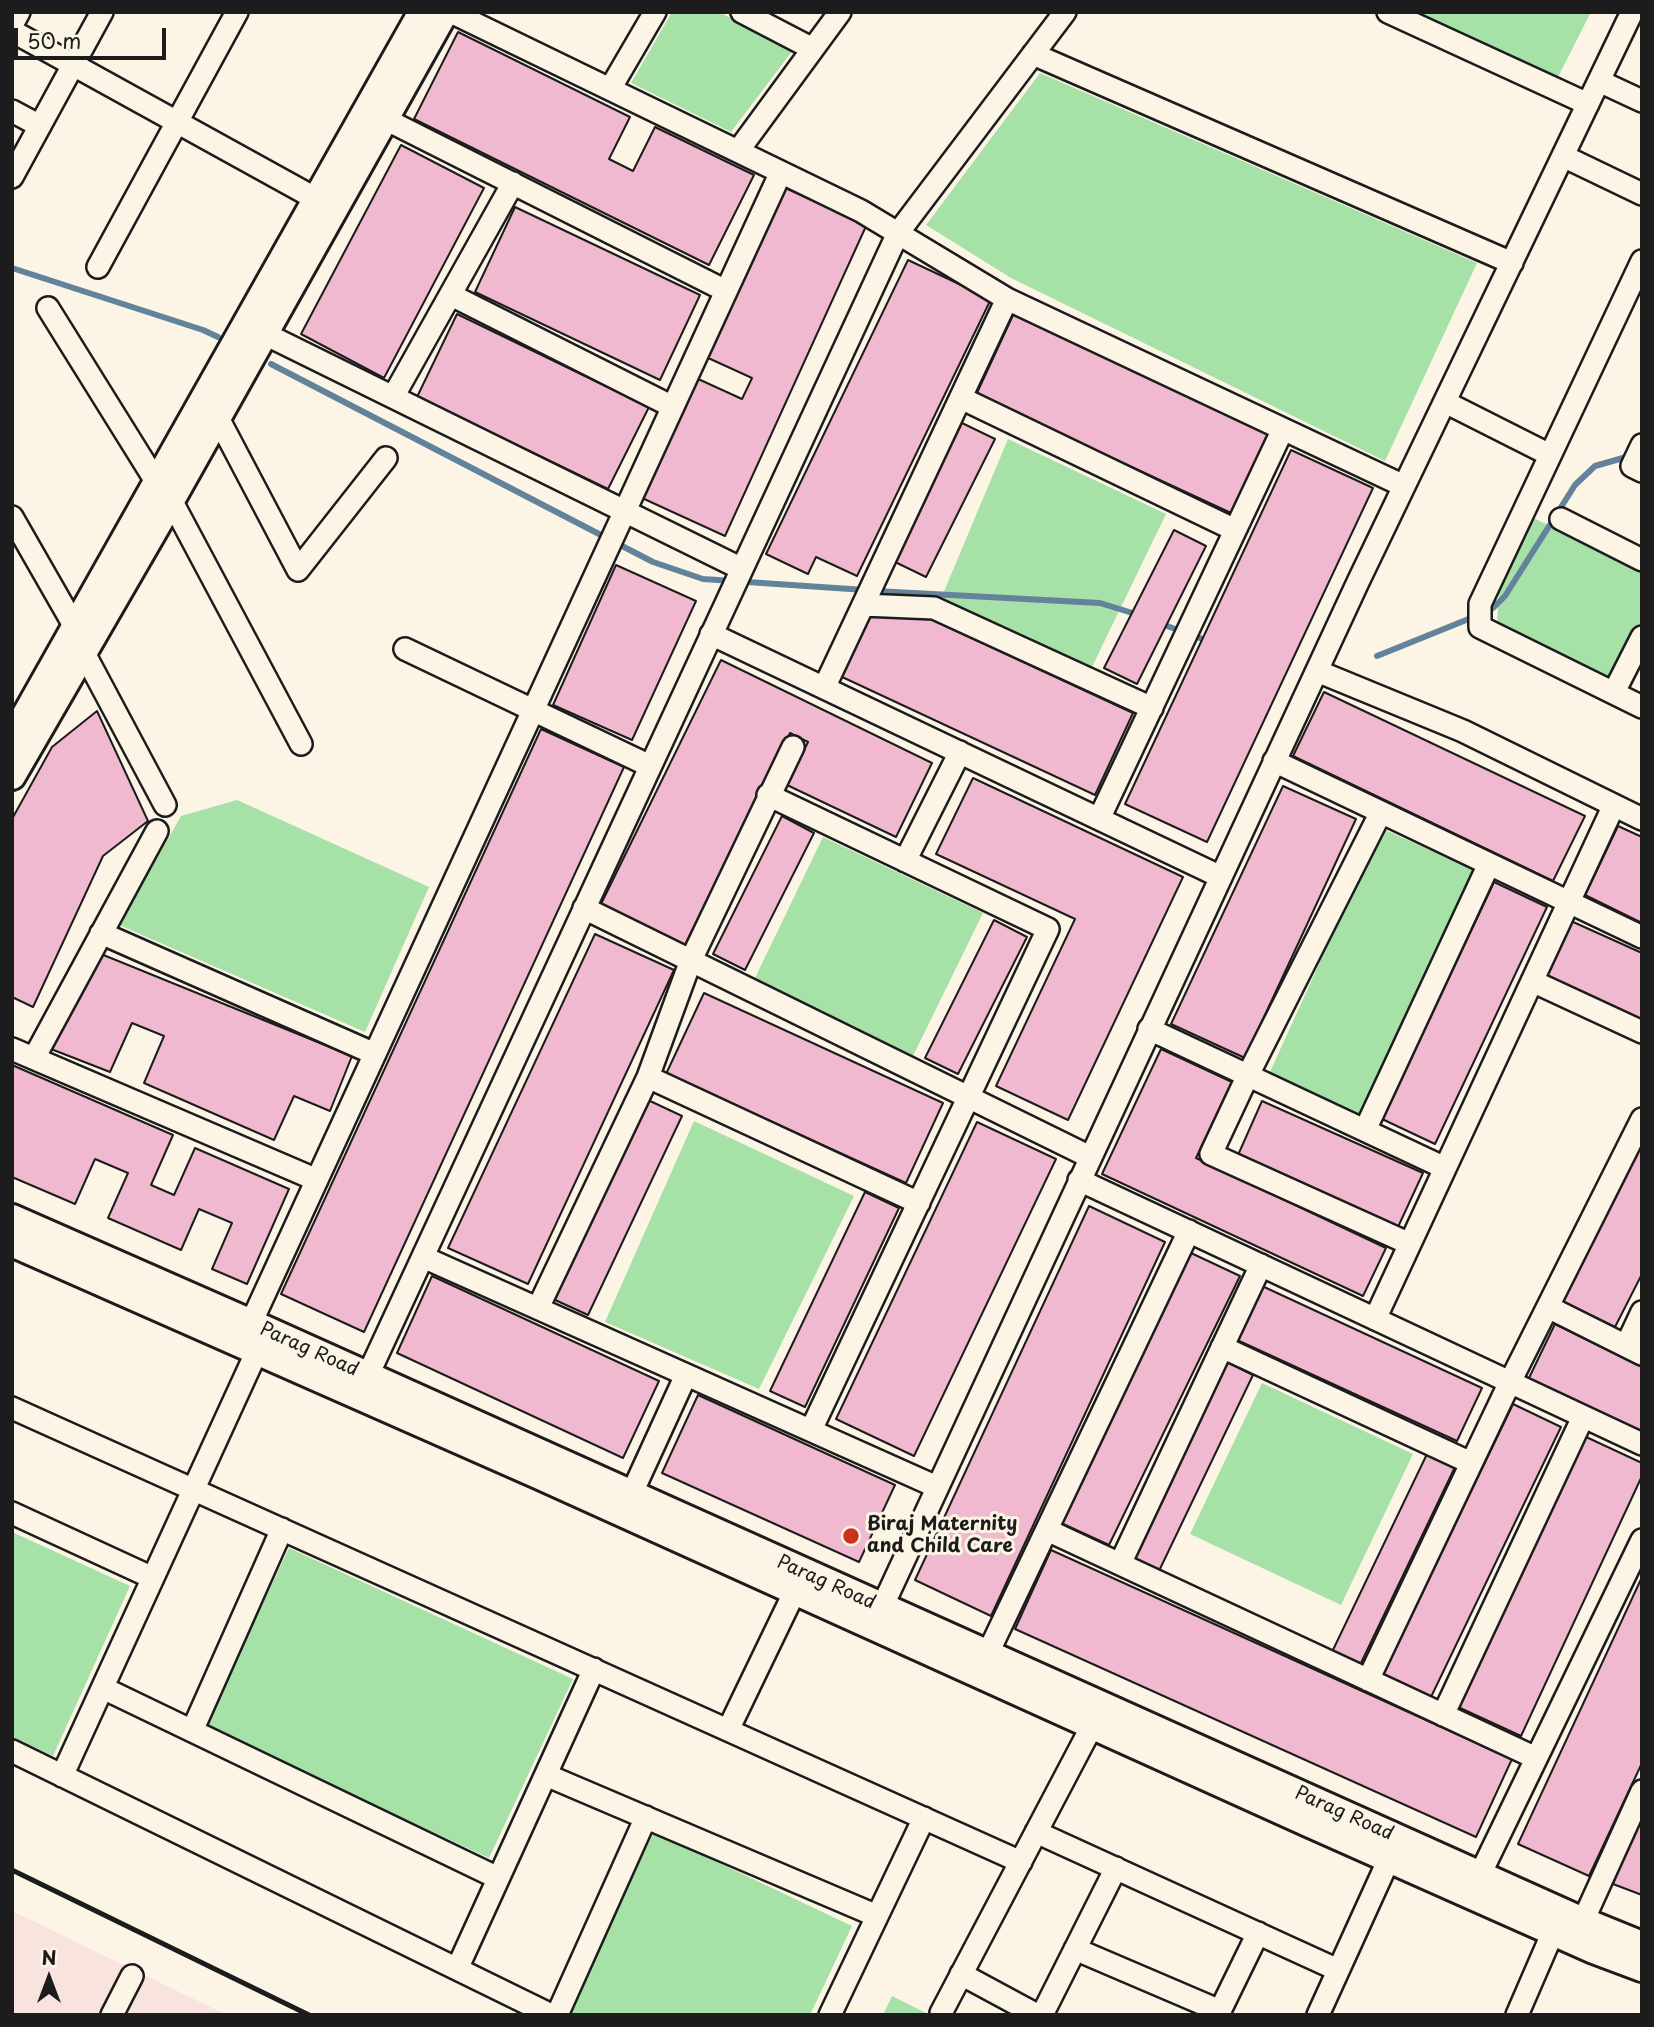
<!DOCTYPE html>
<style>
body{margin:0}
#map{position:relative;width:1654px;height:2027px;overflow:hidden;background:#fcf5e5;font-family:"Playpen Sans",sans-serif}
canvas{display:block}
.frame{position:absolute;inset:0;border:14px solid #1c1c1c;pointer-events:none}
.north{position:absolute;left:14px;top:1943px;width:70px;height:70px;-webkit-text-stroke:5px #fcf5e5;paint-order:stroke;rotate:0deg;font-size:19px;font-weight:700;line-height:28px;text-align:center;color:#1c1c1c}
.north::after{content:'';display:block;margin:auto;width:24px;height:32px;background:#1c1c1c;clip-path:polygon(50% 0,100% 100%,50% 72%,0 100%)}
.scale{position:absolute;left:14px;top:28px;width:152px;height:32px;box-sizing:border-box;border:4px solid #1c1c1c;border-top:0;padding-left:9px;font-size:21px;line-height:24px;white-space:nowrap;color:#1c1c1c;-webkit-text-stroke:5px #fcf5e5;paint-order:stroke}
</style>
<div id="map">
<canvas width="1654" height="2027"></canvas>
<div class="frame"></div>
<div class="north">N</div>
<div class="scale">50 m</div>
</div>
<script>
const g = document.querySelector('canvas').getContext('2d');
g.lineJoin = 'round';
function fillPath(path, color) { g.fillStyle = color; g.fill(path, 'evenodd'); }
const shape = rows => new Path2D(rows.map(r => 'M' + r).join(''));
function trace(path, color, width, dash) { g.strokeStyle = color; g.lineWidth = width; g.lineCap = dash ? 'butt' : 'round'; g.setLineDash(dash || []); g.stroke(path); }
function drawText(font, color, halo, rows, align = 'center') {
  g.font = font + ' "Playpen Sans",sans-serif'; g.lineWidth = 6; g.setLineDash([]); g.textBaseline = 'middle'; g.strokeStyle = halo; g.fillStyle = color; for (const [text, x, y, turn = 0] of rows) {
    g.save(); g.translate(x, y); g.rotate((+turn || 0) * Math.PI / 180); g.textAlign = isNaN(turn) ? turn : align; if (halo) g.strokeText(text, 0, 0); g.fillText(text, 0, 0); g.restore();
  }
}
fillPath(shape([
 [12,1911,227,2015,12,2015]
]), '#f8e3df');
fillPath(shape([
 [672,12,719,12,793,50,731,132,631,83],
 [1415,12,1591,12,1558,77],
 [1040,73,1477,263,1385,461,1011,278,926,225],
 [1008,439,1166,514,1091,669,940,601],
 [1531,517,1642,568,1642,627,1615,683,1497,626,1499,586],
 [237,800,429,887,365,1032,119,925,181,816],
 [1381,828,1476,871,1363,1117,1269,1074],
 [823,837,983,913,913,1056,754,980],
 [694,1121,854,1196,759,1389,605,1322],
 [1262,1383,1413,1454,1341,1605,1190,1534],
 [12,1532,130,1586,53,1756,12,1737],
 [289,1548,573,1679,489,1858,205,1727],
 [654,1832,852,1926,810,2015,575,2015,568,2011],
 [892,1996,930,2015,883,2015]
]), '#a6e1a7');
trace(shape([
 [12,268,203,330,218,337],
 [271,364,653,562,703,579,865,590],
 [876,591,1100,603,1139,615],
 [1486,611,1493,608,1505,596,1575,485,1595,466,1630,456],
 [1159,623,1208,641],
 [1377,656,1476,616]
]), '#62839b', 6);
const building = shape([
 [458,32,630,117,609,159,633,171,655,127,754,175,709,265,414,119,458,32],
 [401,145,484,188,384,378,301,334,401,145],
 [783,187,867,224,725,536,642,498,696,378,742,399,752,378,706,357,783,187],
 [515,207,700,295,660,380,475,292,515,207],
 [908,260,991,299,857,576,816,557,808,574,766,554,908,260],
 [1014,313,1270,432,1231,513,976,395,1014,313],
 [457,314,649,407,608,489,417,397,457,314],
 [962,423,995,439,926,577,893,561,962,423],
 [1291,450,1373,488,1207,842,1125,804,1291,450],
 [1174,530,1206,546,1137,684,1104,668,1174,530],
 [616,565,696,601,632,740,553,705,616,565],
 [871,616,931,619,1133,713,1095,795,840,676,871,616],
 [721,660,932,763,896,837,787,785,808,742,790,733,684,947,600,906,721,660],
 [1324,692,1585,816,1553,881,1293,756,1324,692],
 [97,711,148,821,103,856,33,1007,12,997,12,819,52,747,97,711],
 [541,729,624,767,364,1332,281,1294,541,729],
 [973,778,1183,877,1068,1120,996,1086,1075,919,936,854,973,778],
 [1283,786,1356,819,1245,1058,1171,1024,1283,786],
 [782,816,814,833,745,970,713,954,782,816],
 [1618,826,1642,837,1642,923,1585,895,1618,826],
 [1494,882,1547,907,1435,1144,1382,1119,1494,882],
 [994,920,1027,937,958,1074,925,1058,994,920],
 [1571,921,1642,953,1642,1020,1546,975,1571,921],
 [595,934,674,970,528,1284,448,1248,595,934],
 [101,954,352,1056,330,1111,294,1096,274,1140,144,1083,164,1036,132,1023,110,1072,51,1049,101,954],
 [704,993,943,1103,906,1183,666,1074,704,993],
 [1161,1049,1232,1082,1196,1158,1386,1248,1363,1296,1102,1174,1161,1049],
 [12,1065,173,1135,151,1185,174,1195,195,1148,289,1189,247,1284,212,1269,232,1223,199,1209,181,1250,108,1218,128,1173,95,1159,75,1204,12,1177,12,1065],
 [648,1100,682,1116,588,1315,553,1299,648,1100],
 [1262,1101,1423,1173,1398,1227,1238,1155,1262,1101],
 [977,1122,1056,1159,914,1456,836,1419,977,1122],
 [1642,1140,1642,1274,1615,1327,1561,1301,1642,1140],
 [865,1192,899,1208,805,1407,770,1391,865,1192],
 [1089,1206,1165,1242,991,1616,915,1580,1089,1206],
 [1191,1253,1240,1276,1109,1545,1061,1523,1191,1253],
 [432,1276,659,1381,623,1458,397,1353,432,1276],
 [1262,1286,1482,1388,1457,1441,1237,1340,1262,1286],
 [1555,1324,1642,1367,1642,1435,1528,1380,1555,1324],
 [1225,1361,1253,1375,1158,1573,1131,1560,1225,1361],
 [698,1395,895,1485,859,1562,662,1473,698,1395],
 [1513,1404,1561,1427,1431,1697,1383,1674,1513,1404],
 [1584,1436,1642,1463,1642,1476,1521,1736,1458,1707,1584,1436],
 [1427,1454,1455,1467,1360,1665,1332,1652,1427,1454],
 [1051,1550,1512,1759,1476,1837,1015,1629,1051,1550],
 [1642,1577,1642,1763,1589,1876,1518,1844,1642,1577],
 [1640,1815,1642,1816,1642,1895,1613,1884,1640,1815]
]);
fillPath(building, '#f0b9d0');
trace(building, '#1c1c1c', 2);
const minor = shape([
 [451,12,861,211,1007,299,1404,486],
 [742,12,813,49],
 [1388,12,1588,104],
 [12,25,19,12],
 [12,31,329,206],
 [1033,54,1512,263],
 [1599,81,1642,101],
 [610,89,655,12],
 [12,111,40,126],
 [385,119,726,291],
 [738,151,840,12],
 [1563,156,1642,194],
 [12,177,102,12],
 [1642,261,1480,604,1480,627,1642,707],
 [98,267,237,12],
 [451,295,673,407],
 [48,308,157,483],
 [265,334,742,569],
 [393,397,513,183],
 [961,398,1235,530],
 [1445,402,1550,455],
 [218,418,298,570,386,458],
 [1642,445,1632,466,1642,471],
 [171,500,301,744],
 [12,517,75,627,84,653,165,805],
 [1561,519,1642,560],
 [863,605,934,608,1152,708],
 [711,634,1221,877],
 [405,649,650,766],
 [1317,671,1463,731,1642,819],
 [824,688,1007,299],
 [1614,692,1642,637],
 [1274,761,1642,937],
 [768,795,1048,929,811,1430],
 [1381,812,1248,1075,1211,1154,1410,1244],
 [1099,819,1283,429],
 [905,861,960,752],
 [584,908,1090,1157],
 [101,933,375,1054],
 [1532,981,1642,1032],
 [1149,1029,1445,1168],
 [12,1049,317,1180],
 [34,1058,157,831],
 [648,1077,919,1203],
 [1365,1130,1489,864],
 [1079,1180,1642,1444],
 [423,1257,937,1487],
 [1548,1307,1642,1354],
 [538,1308,648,1077,691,960,793,747],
 [1375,1319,1614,805],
 [251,1323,781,172],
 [1626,1346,1642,1312],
 [1222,1347,1471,1463],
 [361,1390,898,233,1065,12],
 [12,1408,1021,1862],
 [631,1495,686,1375],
 [12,1513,153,1578],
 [1047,1530,1536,1758],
 [1120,1564,1261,1265],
 [877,1618,1358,582,1632,12],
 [987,1655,1189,1231],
 [1368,1680,1510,1382,1642,1119],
 [103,1688,498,1878],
 [1443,1715,1583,1417],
 [728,1730,795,1591],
 [192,1731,282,1529],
 [12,1751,551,2015],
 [546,1775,877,1916],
 [62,1776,257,1351],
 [1036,1832,1338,1970],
 [1474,1887,1642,1540],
 [1583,1921,1642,1791],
 [1075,1949,1220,2011],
 [457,1969,594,1669],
 [961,1974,1037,2015],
 [941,2013,1092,1726],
 [112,2015,132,1976],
 [557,2015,646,1817],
 [830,2015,924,1818],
 [1042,2015,1116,1868],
 [1218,2015,1258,1933],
 [1318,2015,1389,1859],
 [1517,2015,1553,1932]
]);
const tertiary = shape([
 [12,739,422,12],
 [12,776,160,520,445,12],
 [12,1218,251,1323,1583,1921,1642,1945],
 [12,1243,538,1475,1310,1824,1594,1950,1642,1968]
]);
trace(minor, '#1c1c1c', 26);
trace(tertiary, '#1c1c1c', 32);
trace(minor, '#fcf5e5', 21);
trace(tertiary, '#fcf5e5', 26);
trace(shape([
 [12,1870,309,2015]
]), '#1c1c1c', 5);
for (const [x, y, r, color] of [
 [851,1536,9,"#c8321e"]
]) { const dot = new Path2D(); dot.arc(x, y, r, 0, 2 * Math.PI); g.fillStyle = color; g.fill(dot); trace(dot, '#fcf5e5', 2.5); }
drawText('19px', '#1c1c1c', '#fcf5e5', [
 ["Parag Road",309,1350,24],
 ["Parag Road",826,1583,24],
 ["Parag Road",1344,1814,24]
]);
drawText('bold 19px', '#1c1c1c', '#fcf5e5', [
 ["Biraj Maternity",867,1525],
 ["and Child Care",867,1547]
], 'left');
</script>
